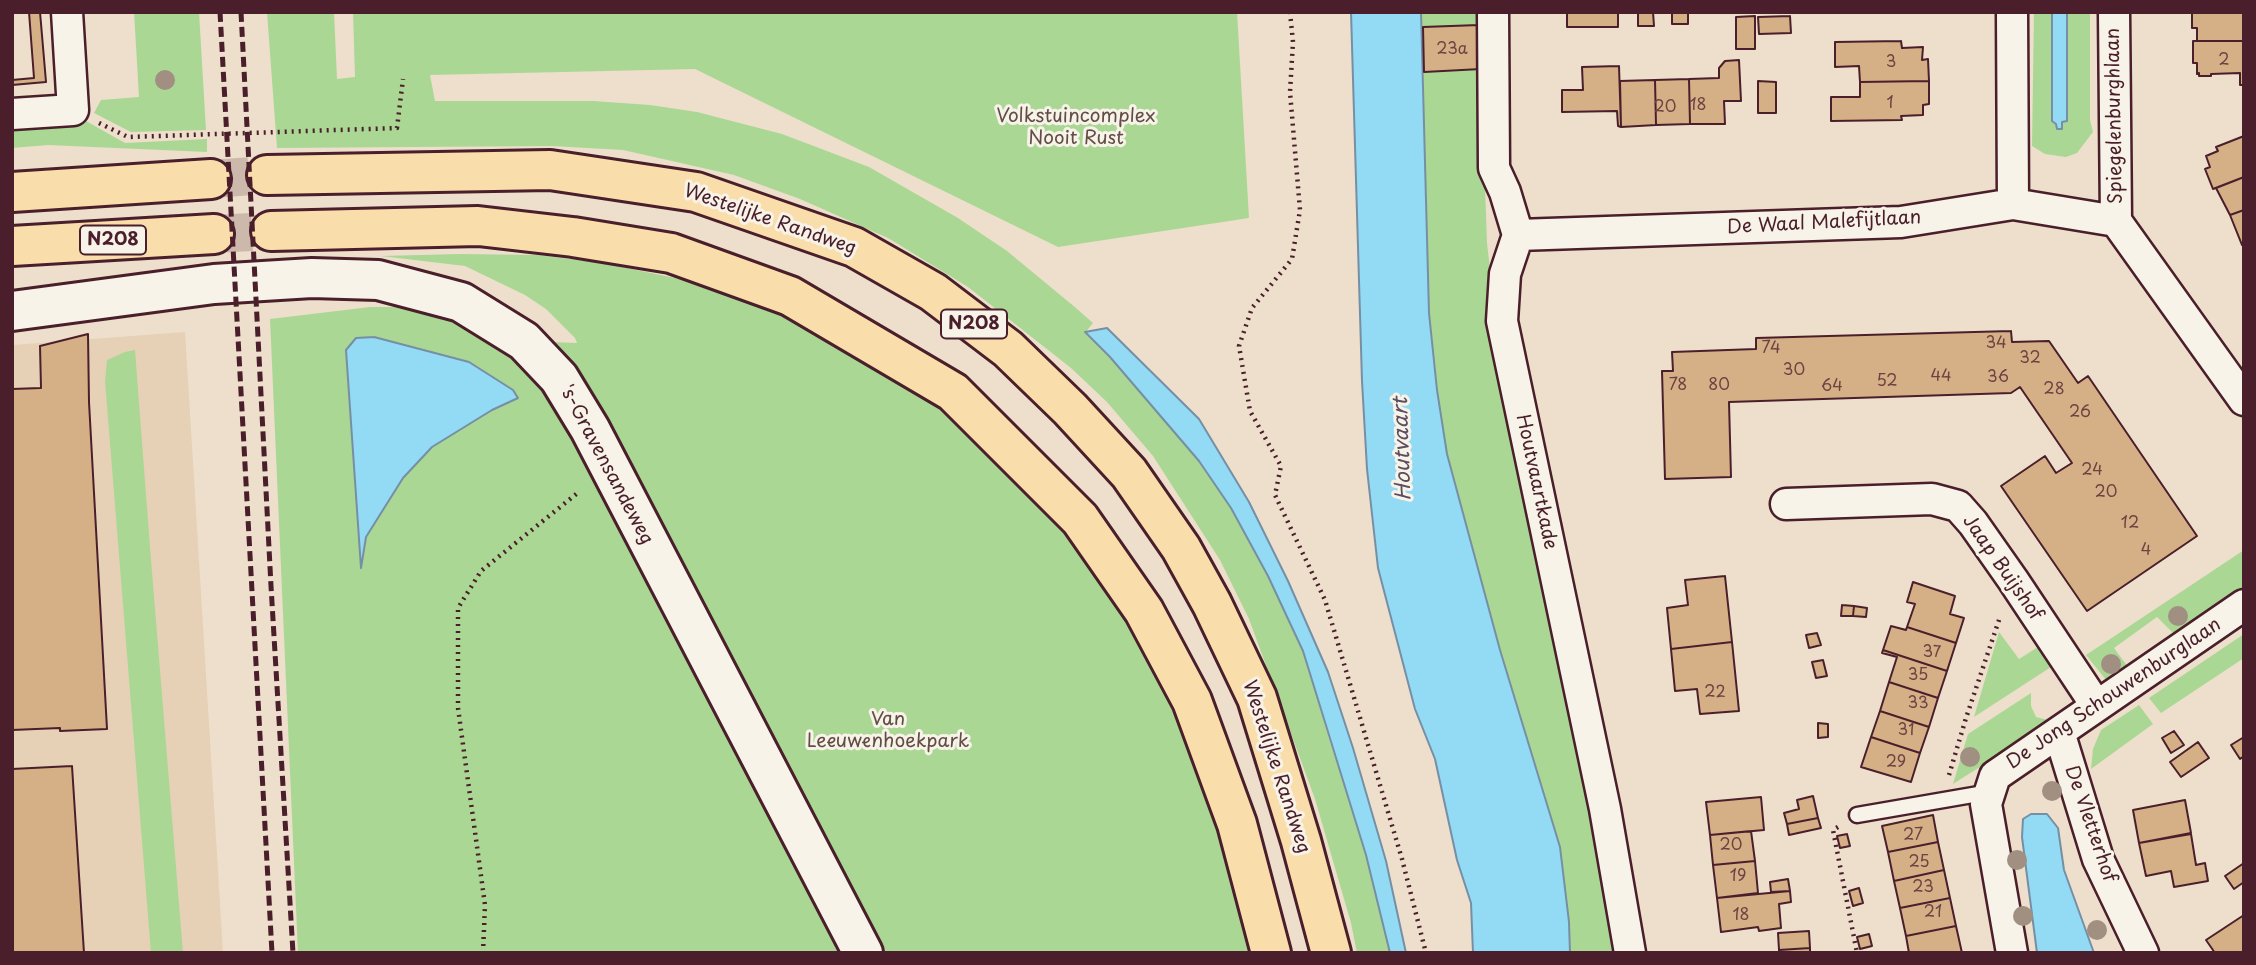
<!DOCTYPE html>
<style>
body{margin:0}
#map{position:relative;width:2256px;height:965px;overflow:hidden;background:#eddfcb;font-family:"Playpen Sans",sans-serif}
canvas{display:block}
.frame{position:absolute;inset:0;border:14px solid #4a1f2b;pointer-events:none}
</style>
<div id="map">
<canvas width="2256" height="965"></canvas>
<div class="frame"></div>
</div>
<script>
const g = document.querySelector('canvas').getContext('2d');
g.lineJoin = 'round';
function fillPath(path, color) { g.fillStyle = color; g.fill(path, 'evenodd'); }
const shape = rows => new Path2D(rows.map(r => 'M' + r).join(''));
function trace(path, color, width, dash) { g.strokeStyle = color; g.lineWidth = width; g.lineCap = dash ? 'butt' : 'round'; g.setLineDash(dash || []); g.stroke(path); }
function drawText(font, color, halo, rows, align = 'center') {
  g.font = font + ' "Playpen Sans",sans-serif'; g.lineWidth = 6; g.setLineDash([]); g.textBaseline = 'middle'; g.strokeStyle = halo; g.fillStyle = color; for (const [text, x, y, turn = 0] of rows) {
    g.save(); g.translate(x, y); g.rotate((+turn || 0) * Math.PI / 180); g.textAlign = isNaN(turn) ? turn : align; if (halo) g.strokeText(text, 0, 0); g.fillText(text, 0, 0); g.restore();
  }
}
fillPath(shape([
 [185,332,223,953,12,953,12,345]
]), '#e6d1b7');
fillPath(shape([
 [134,12,199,12,206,130,131,132,94,113,101,100,139,97],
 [267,12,334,12,337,79,355,77,353,12,1237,12,1249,218,1058,247,695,69,430,75,435,101,593,101,650,105,697,112,782,134,869,167,958,218,1007,251,1076,308,1093,323,1085,333,1110,357,1199,461,1231,508,1268,576,1303,651,1331,745,1400,953,1357,953,1351,923,1315,799,1249,619,1220,560,1153,456,1107,402,1071,368,968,287,888,238,800,199,734,175,623,150,552,146,277,148],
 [1421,12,1484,12,1488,113,1485,186,1487,243,1499,348,1632,953,1570,953,1569,922,1560,847,1500,650,1447,454,1437,390,1429,313],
 [2034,12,2090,12,2090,120,2093,132,2077,153,2066,157,2045,154,2032,146],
 [86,121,125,143,207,139,207,152,48,145,12,148,12,128],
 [460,254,537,255,602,263,690,281,745,298,813,326,949,409,1073,528,1169,682,1262,953,298,953,270,319,370,307,402,307,427,311,524,341,577,343,575,338,546,309,525,295,465,266,381,256],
 [135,350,150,547,183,953,151,953,105,381,107,360,125,352],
 [2244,550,2244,592,2176,636,2157,617,2114,648,2128,667,2107,681,2086,655],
 [1999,632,2019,659,2038,647,2051,667,1974,717],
 [2244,634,2244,658,2161,713,2149,698],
 [2031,693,2031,706,2036,717,2052,721,1953,784,1968,734],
 [2139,705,2153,724,2091,769,2093,749,2101,730]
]), '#abd795');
const water = shape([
 [1351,12,1421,12,1429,313,1437,390,1447,454,1500,650,1560,847,1569,922,1570,953,1473,953,1471,903,1457,860,1435,759,1415,709,1378,568,1367,469,1362,381,1351,12],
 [2052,12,2067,12,2067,121,2062,122,2062,129,2057,129,2056,124,2052,121,2052,12],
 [1107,328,1199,419,1249,502,1288,581,1328,672,1353,748,1386,861,1406,953,1390,953,1366,855,1303,651,1268,576,1231,508,1199,461,1110,357,1085,332,1107,328],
 [374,337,469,362,513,390,518,398,492,410,432,447,403,478,366,537,361,568,346,350,356,338,374,337],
 [2031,814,2047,814,2058,828,2064,870,2094,953,2037,953,2022,837,2023,819,2031,814]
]);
fillPath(water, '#93daf5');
trace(water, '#768fa4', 2);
const building = shape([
 [12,12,40,12,46,82,12,85,12,12],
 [12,12,29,12,34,78,12,80,12,12],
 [1567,12,1618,12,1618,27,1567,27,1567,12],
 [1638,12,1653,12,1654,26,1638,26,1638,12],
 [1672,12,1688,12,1688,24,1672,24,1672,12],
 [2192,12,2244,12,2244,41,2197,41,2197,28,2192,28,2192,12],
 [1755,16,1755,49,1736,49,1736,17,1755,16],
 [1790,16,1791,33,1759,34,1758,17,1790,16],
 [1479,25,1481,69,1424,72,1423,27,1479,25],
 [1901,41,1902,48,1923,47,1922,60,1928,59,1929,81,1860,82,1859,66,1835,67,1835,42,1901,41],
 [2193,41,2244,41,2244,85,2240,85,2240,73,2211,74,2211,76,2199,76,2199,73,2197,74,2197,63,2193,63,2193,41],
 [1739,60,1741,101,1724,101,1725,124,1690,124,1689,79,1719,78,1719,68,1725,61,1739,60],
 [1619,66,1621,127,1618,126,1617,111,1562,112,1562,90,1583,90,1582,67,1619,66],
 [1689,79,1690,124,1656,125,1655,80,1689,79],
 [1655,80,1656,125,1621,127,1620,81,1655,80],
 [1758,81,1776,82,1776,113,1758,113,1758,81],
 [1929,81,1929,104,1923,105,1923,115,1901,116,1902,120,1831,121,1831,97,1860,97,1860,82,1929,81],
 [2244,136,2244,177,2213,189,2205,169,2210,167,2206,156,2218,151,2216,147,2244,136],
 [2244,177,2244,210,2230,215,2216,188,2244,177],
 [2244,210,2244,244,2242,245,2230,215,2244,210],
 [2011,331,2012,342,2049,341,2078,383,2088,376,2197,536,2087,611,2001,486,2045,456,2056,473,2072,463,2020,387,2011,393,1729,402,1731,477,1665,479,1662,371,1673,371,1672,352,1756,349,1756,338,2011,331],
 [88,334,89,402,107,729,60,731,60,728,12,730,12,389,41,388,40,346,88,334],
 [1725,576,1732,642,1671,649,1667,608,1688,605,1685,580,1725,576],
 [1913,582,1955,596,1950,614,1964,618,1956,643,1907,627,1915,604,1907,602,1913,582],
 [1842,605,1854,606,1853,616,1841,616,1842,605],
 [1854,606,1867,608,1866,617,1853,616,1854,606],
 [1891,626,1906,630,1907,627,1956,643,1947,671,1883,650,1891,626],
 [1817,633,1821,645,1809,648,1806,635,1817,633],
 [1732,642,1739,711,1700,714,1697,689,1675,691,1671,649,1732,642],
 [1883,650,1947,671,1938,698,1889,682,1897,657,1882,653,1883,650],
 [1823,660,1827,676,1816,678,1812,662,1823,660],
 [1889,682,1938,698,1929,727,1880,711,1889,682],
 [1880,711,1929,727,1920,753,1871,737,1880,711],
 [1818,723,1828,724,1828,737,1818,738,1818,723],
 [2174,731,2184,745,2171,753,2162,738,2174,731],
 [1871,737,1920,753,1911,782,1861,767,1871,737],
 [2244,737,2244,756,2240,759,2231,745,2244,737],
 [2198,742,2209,758,2181,777,2170,762,2198,742],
 [72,766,84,953,12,953,12,769,72,766],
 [1813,796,1818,818,1787,824,1784,813,1799,809,1797,800,1813,796],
 [1761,797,1764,830,1710,835,1706,802,1761,797],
 [2185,800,2191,833,2139,843,2133,810,2185,800],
 [1933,815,1938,842,1888,852,1882,826,1933,815],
 [1818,818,1821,828,1789,835,1787,824,1818,818],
 [1751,831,1755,861,1713,865,1710,835,1751,831],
 [1847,834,1850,846,1840,848,1837,836,1847,834],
 [2191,834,2196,865,2205,863,2208,881,2174,887,2171,871,2146,876,2139,843,2191,834],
 [1938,842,1944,870,1894,881,1888,852,1938,842],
 [1755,861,1758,893,1717,898,1713,865,1755,861],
 [2244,863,2244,882,2234,889,2225,876,2244,863],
 [1944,870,1950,898,1900,908,1894,881,1944,870],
 [1788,879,1790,891,1771,892,1770,882,1788,879],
 [1859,888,1863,903,1853,906,1849,891,1859,888],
 [1790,891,1791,902,1779,904,1781,928,1759,931,1758,927,1721,932,1717,898,1790,891],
 [1950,898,1956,926,1906,936,1900,908,1950,898],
 [2244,915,2244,953,2215,953,2206,940,2244,915],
 [1956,926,1962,953,1909,953,1906,936,1956,926],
 [1809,931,1810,948,1779,950,1778,933,1809,931],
 [1869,934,1872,946,1860,949,1857,937,1869,934],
 [1810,948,1810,953,1779,953,1779,950,1810,948]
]);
fillPath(building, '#d5b087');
trace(building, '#4a1f2b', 2);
trace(shape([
 [211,179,267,175],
 [214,234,271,231]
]), '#ccb9ab', 38, [38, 19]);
const lane = shape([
 [1857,815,1990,792]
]);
const street = shape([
 [1493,12,1494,168,1505,192,1518,235,1505,274,1502,321,1605,809,1630,953],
 [2012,12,2013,204],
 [2114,12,2116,221],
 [12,114,73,110,67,12],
 [1518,235,1901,222,2013,204,2116,221,2244,400],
 [1786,504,1932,499,1958,506,1973,523,2013,580,2096,705],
 [2059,732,2098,859,2143,953],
 [2012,953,1986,804,1995,776,2244,605]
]);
const secondary = shape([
 [12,311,214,284,312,278,378,280,461,302,524,341,559,378,590,429,863,953]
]);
const primary = shape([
 [267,175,550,170,696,192,854,247,933,292,1008,349,1070,409,1129,473,1181,548,1212,604,1257,698,1301,841,1331,953],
 [12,192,211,179],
 [271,231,478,226,573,237,671,253,790,296,953,392,1080,519,1144,611,1192,701,1237,824,1271,953],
 [12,246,214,234]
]);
trace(lane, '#4a1f2b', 19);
trace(street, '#4a1f2b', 35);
trace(secondary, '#4a1f2b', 44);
trace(primary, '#4a1f2b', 44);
trace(shape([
 [1290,12,1293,42,1290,92,1300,210,1292,259,1252,308,1239,346,1250,411,1281,466,1275,495,1325,600,1402,859,1426,953],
 [99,123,128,137,397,128,403,79],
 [1949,775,1966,718,2000,617],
 [1838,827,1833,830,1857,953],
 [483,953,485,905,458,708,458,608,481,571,580,491]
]), '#4a1f2b', 4.5, [2, 5]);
trace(lane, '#f7f3e8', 14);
trace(street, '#f7f3e8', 30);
trace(secondary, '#f7f3e8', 38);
trace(primary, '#f9deab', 38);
trace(shape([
 [220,12,272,953],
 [241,12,271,586,293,953]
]), '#4a1f2b', 5, [10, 5]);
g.fillStyle = '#a18f82';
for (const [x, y] of [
 [165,80],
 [2178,616],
 [2111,664],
 [1970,757],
 [2052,791],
 [2017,860],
 [2023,916],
 [2097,930]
]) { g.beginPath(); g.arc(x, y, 10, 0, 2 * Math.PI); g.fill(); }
drawText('16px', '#6d4342', null, [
 ["23a",1452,50],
 ["2",2224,61],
 ["3",1891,63],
 ["1",1890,104],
 ["18",1698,106],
 ["20",1665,108],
 ["34",1996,344],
 ["74",1771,349],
 ["32",2030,359],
 ["30",1794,371],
 ["44",1941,377],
 ["36",1998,378],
 ["52",1887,382],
 ["78",1678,386],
 ["80",1719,386],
 ["64",1832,387],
 ["28",2054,390],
 ["26",2080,413],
 ["24",2092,471],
 ["20",2106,493],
 ["12",2130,524],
 ["4",2146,551],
 ["37",1932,653],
 ["35",1918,676],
 ["22",1715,693],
 ["33",1918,704],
 ["31",1906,731],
 ["29",1896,763],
 ["27",1913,836],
 ["20",1731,846],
 ["25",1919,863],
 ["19",1738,877],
 ["23",1923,888],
 ["21",1933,913],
 ["18",1741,916]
]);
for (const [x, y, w] of [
 [113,240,66],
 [974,324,66]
]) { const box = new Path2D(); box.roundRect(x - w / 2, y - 14.5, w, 29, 5); g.fillStyle = '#f7f3e8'; g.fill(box); trace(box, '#4a1f2b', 2); }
drawText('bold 18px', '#4a1f2b', null, [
 ["N208",113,240],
 ["N208",974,324]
]);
drawText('19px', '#4a1f2b', '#f7f3e8', [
 ["Spiegelenburghlaan",2115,116,-91],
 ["Westelijke Randweg",770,220,19],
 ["De Waal Malefijtlaan",1824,223,-3],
 ["'s-Gravensandeweg",606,465,62],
 ["Houtvaartkade",1536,482,78],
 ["Jaap Buijshof",2002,568,55],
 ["De Jong Schouwenburglaan",2114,694,-34],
 ["Westelijke Randweg",1276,767,72],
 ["De Vletterhof",2090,824,71]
]);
drawText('19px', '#624d46', '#f7f3e8', [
 ["Volkstuincomplex",1076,117],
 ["Nooit Rust",1076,139],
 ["Van",888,720],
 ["Leeuwenhoekpark",888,742]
]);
drawText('italic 21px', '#5c4e5e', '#f7f3e8', [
 ["Houtvaart",1403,449,-92]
]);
</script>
